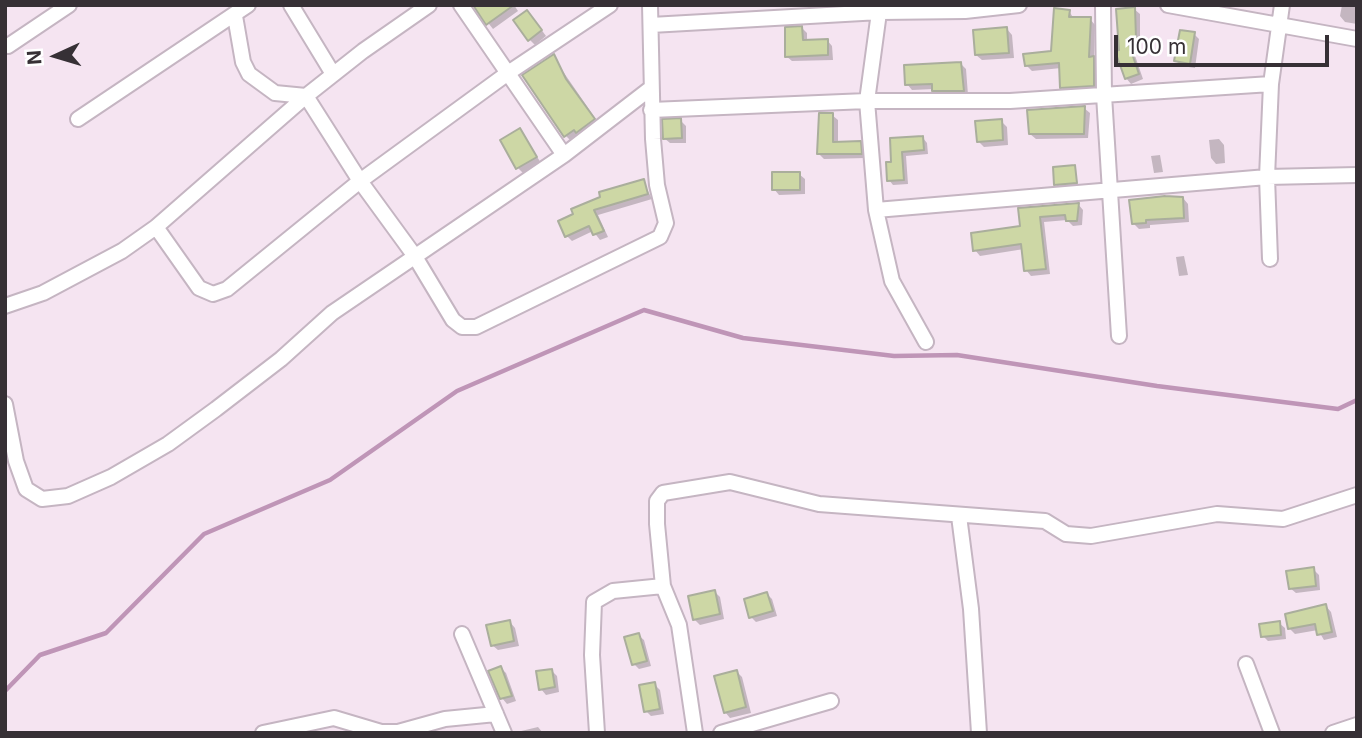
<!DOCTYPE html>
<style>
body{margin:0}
#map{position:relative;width:1362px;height:738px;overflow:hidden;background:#f5e4f1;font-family:Inter,sans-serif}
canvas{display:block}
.frame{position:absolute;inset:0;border:7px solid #363035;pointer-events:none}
.north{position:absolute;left:21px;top:21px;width:70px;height:70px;-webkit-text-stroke:5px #fff;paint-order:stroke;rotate:266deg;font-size:19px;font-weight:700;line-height:28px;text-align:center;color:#363035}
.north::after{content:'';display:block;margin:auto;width:24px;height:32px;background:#363035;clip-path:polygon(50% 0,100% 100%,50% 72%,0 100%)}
.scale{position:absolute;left:1114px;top:35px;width:215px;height:32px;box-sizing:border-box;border:4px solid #363035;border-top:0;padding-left:9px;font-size:21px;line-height:24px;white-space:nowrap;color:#363035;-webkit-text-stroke:5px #fff;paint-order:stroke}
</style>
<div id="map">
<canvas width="1362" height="738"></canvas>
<div class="frame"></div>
<div class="north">N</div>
<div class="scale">100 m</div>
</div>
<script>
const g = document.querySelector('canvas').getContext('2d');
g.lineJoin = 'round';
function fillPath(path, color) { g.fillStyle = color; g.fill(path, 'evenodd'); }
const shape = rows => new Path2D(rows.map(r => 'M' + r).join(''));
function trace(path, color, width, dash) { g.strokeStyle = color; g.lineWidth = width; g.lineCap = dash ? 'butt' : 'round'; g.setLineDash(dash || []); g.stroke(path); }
fillPath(shape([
 [474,5,514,5,518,11,493,29],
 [1342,5,1357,5,1357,24,1345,22,1340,16],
 [1134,9,1140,14,1140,43,1131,44,1143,79,1131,84,1126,78,1121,52],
 [1069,11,1074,19,1090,19,1095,25,1094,59,1099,63,1099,91,1067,93,1062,87,1061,68,1032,71,1026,65,1052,52],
 [532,17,546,36,535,45,529,39],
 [802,28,807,33,807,41,827,40,832,46,833,60,792,61,786,56],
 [1007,29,1012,35,1014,58,982,60,976,55],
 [1194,34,1199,39,1195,68,1182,66,1176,61],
 [553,57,602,128,574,144,566,136],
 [961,64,966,69,968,95,940,96,934,89,912,90,907,84],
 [1084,108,1090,113,1088,138,1036,139,1030,134],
 [832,115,838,120,838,143,860,143,865,149,866,158,824,159,819,154],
 [680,120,686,126,686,143,670,143,664,138],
 [1001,121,1007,127,1008,145,984,147,978,141],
 [520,130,541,163,523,173,518,168],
 [923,138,927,143,928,154,906,156,908,184,893,185,889,180,893,164,892,140],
 [1219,139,1224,145,1225,163,1216,164,1211,158,1209,140],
 [1160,155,1163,172,1154,173,1151,156],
 [1074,167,1078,185,1058,187,1056,185],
 [799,174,805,179,805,194,779,195,774,189],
 [643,181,652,199,598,215,608,237,600,240,593,231,572,241,567,236,561,221],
 [1183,198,1188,204,1189,222,1150,225,1150,228,1139,229,1133,223],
 [1078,204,1083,210,1082,225,1073,226,1067,220,1044,222,1050,274,1031,276,1026,270,1024,249,980,256,975,250,1022,227,1020,209],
 [1184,256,1188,275,1179,276,1176,257],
 [1313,569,1319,575,1320,590,1296,593,1290,588],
 [715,592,720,597,724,619,700,625,694,619],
 [767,594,772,599,777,616,756,622,751,617],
 [1326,606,1331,612,1337,637,1324,640,1318,630,1295,634,1290,629],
 [510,622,515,628,519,646,498,650,492,645],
 [1279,623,1285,628,1286,639,1268,641,1263,636],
 [638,635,644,640,651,666,639,669,634,664],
 [501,668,506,673,516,701,507,704,502,698],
 [551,670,557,676,559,692,546,695,541,689],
 [737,672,742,677,751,713,730,718,725,712],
 [654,684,660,690,664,714,651,716,646,711],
 [538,727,543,733,517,733,517,732]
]), '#0003');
trace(shape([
 [5,691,40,655,106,633,204,534,330,480,457,391,644,310,743,338,894,356,957,355,1157,386,1338,409,1357,400]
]), '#bf95b7', 4.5);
const building = shape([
 [473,5,514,5,486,25,473,5],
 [1135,7,1136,38,1127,39,1139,74,1125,79,1115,51,1119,50,1116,9,1135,7],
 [1054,8,1070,10,1069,17,1091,17,1089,57,1094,56,1094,86,1060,88,1059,63,1025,66,1023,54,1051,51,1054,8],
 [527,10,542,30,528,41,513,20,527,10],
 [802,26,803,40,828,39,828,55,785,57,785,27,802,26],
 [1007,27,1009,53,975,55,973,30,1007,27],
 [1180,30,1195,32,1190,64,1174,61,1180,30],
 [554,54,566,79,595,119,576,133,574,130,564,137,522,75,554,54],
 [961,62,964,91,932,91,932,84,905,85,904,65,961,62],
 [1085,106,1084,134,1029,134,1027,110,1085,106],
 [819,113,833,113,833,142,861,141,862,154,817,154,819,113],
 [681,118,682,138,663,139,662,119,681,118],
 [1002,119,1003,140,977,142,975,121,1002,119],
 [520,128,537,157,516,169,500,140,520,128],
 [923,136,924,150,902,152,904,180,887,181,886,162,891,162,890,138,923,136],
 [1075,165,1077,183,1054,185,1053,167,1075,165],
 [772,172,800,172,800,190,772,190,772,172],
 [644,179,648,194,594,210,604,231,593,235,589,226,565,237,558,221,573,214,571,209,600,197,599,192,644,179],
 [1165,196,1183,197,1184,218,1146,220,1146,223,1132,224,1129,200,1165,196],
 [1079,203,1077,221,1066,221,1065,215,1040,217,1046,269,1024,271,1021,244,973,251,971,233,1020,226,1018,208,1079,203],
 [1314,567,1316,586,1289,589,1286,571,1314,567],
 [715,590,720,614,693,620,688,596,715,590],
 [767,592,773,611,749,618,744,599,767,592],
 [1326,604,1332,632,1317,635,1315,624,1288,629,1285,614,1326,604],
 [510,620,514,641,491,646,486,625,510,620],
 [1280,621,1281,635,1261,637,1259,624,1280,621],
 [639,633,647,661,632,665,624,637,639,633],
 [501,666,512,696,500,699,488,671,501,666],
 [552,669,555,687,539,690,536,671,552,669],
 [737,670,746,707,724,713,714,676,737,670],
 [655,682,660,709,644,712,639,685,655,682]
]);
fillPath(building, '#cdd7a5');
trace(building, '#aaae9c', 2);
const street = shape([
 [291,5,333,74],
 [461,5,564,155],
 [880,5,867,101,876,210,892,281,926,342],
 [1103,5,1104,95,1119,336],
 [1168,5,1357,39],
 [235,16,243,62,249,74,275,93,306,96,360,181,414,255,453,320,462,327,476,327,660,237,666,223,657,185,653,139,650,5],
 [651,25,880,12,965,11,1019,5],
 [8,46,69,5],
 [651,110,867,101,1010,101,1271,84],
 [78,119,248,5],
 [876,210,1267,177,1357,175],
 [156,227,199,288,213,294,227,289,360,181,508,73,610,5],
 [1270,259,1267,177,1271,84,1282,5],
 [5,306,43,293,122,251,156,227,306,96,363,51,429,5],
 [5,404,16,461,26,489,42,499,68,496,111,477,168,444,216,409,281,359,332,313,564,155,651,88],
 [959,516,971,609,979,733],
 [462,634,504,733],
 [1246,664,1272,733],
 [263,733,334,718,381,732,398,732,445,719,496,714],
 [597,733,592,655,594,602,613,591,663,586],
 [695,733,679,625,663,586,657,524,657,501,663,493,730,482,819,504,1045,521,1066,534,1091,536,1217,514,1283,519,1357,495],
 [721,733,831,701],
 [1333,733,1357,725]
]);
trace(street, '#c5b5c2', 18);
trace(street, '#fff', 14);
</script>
